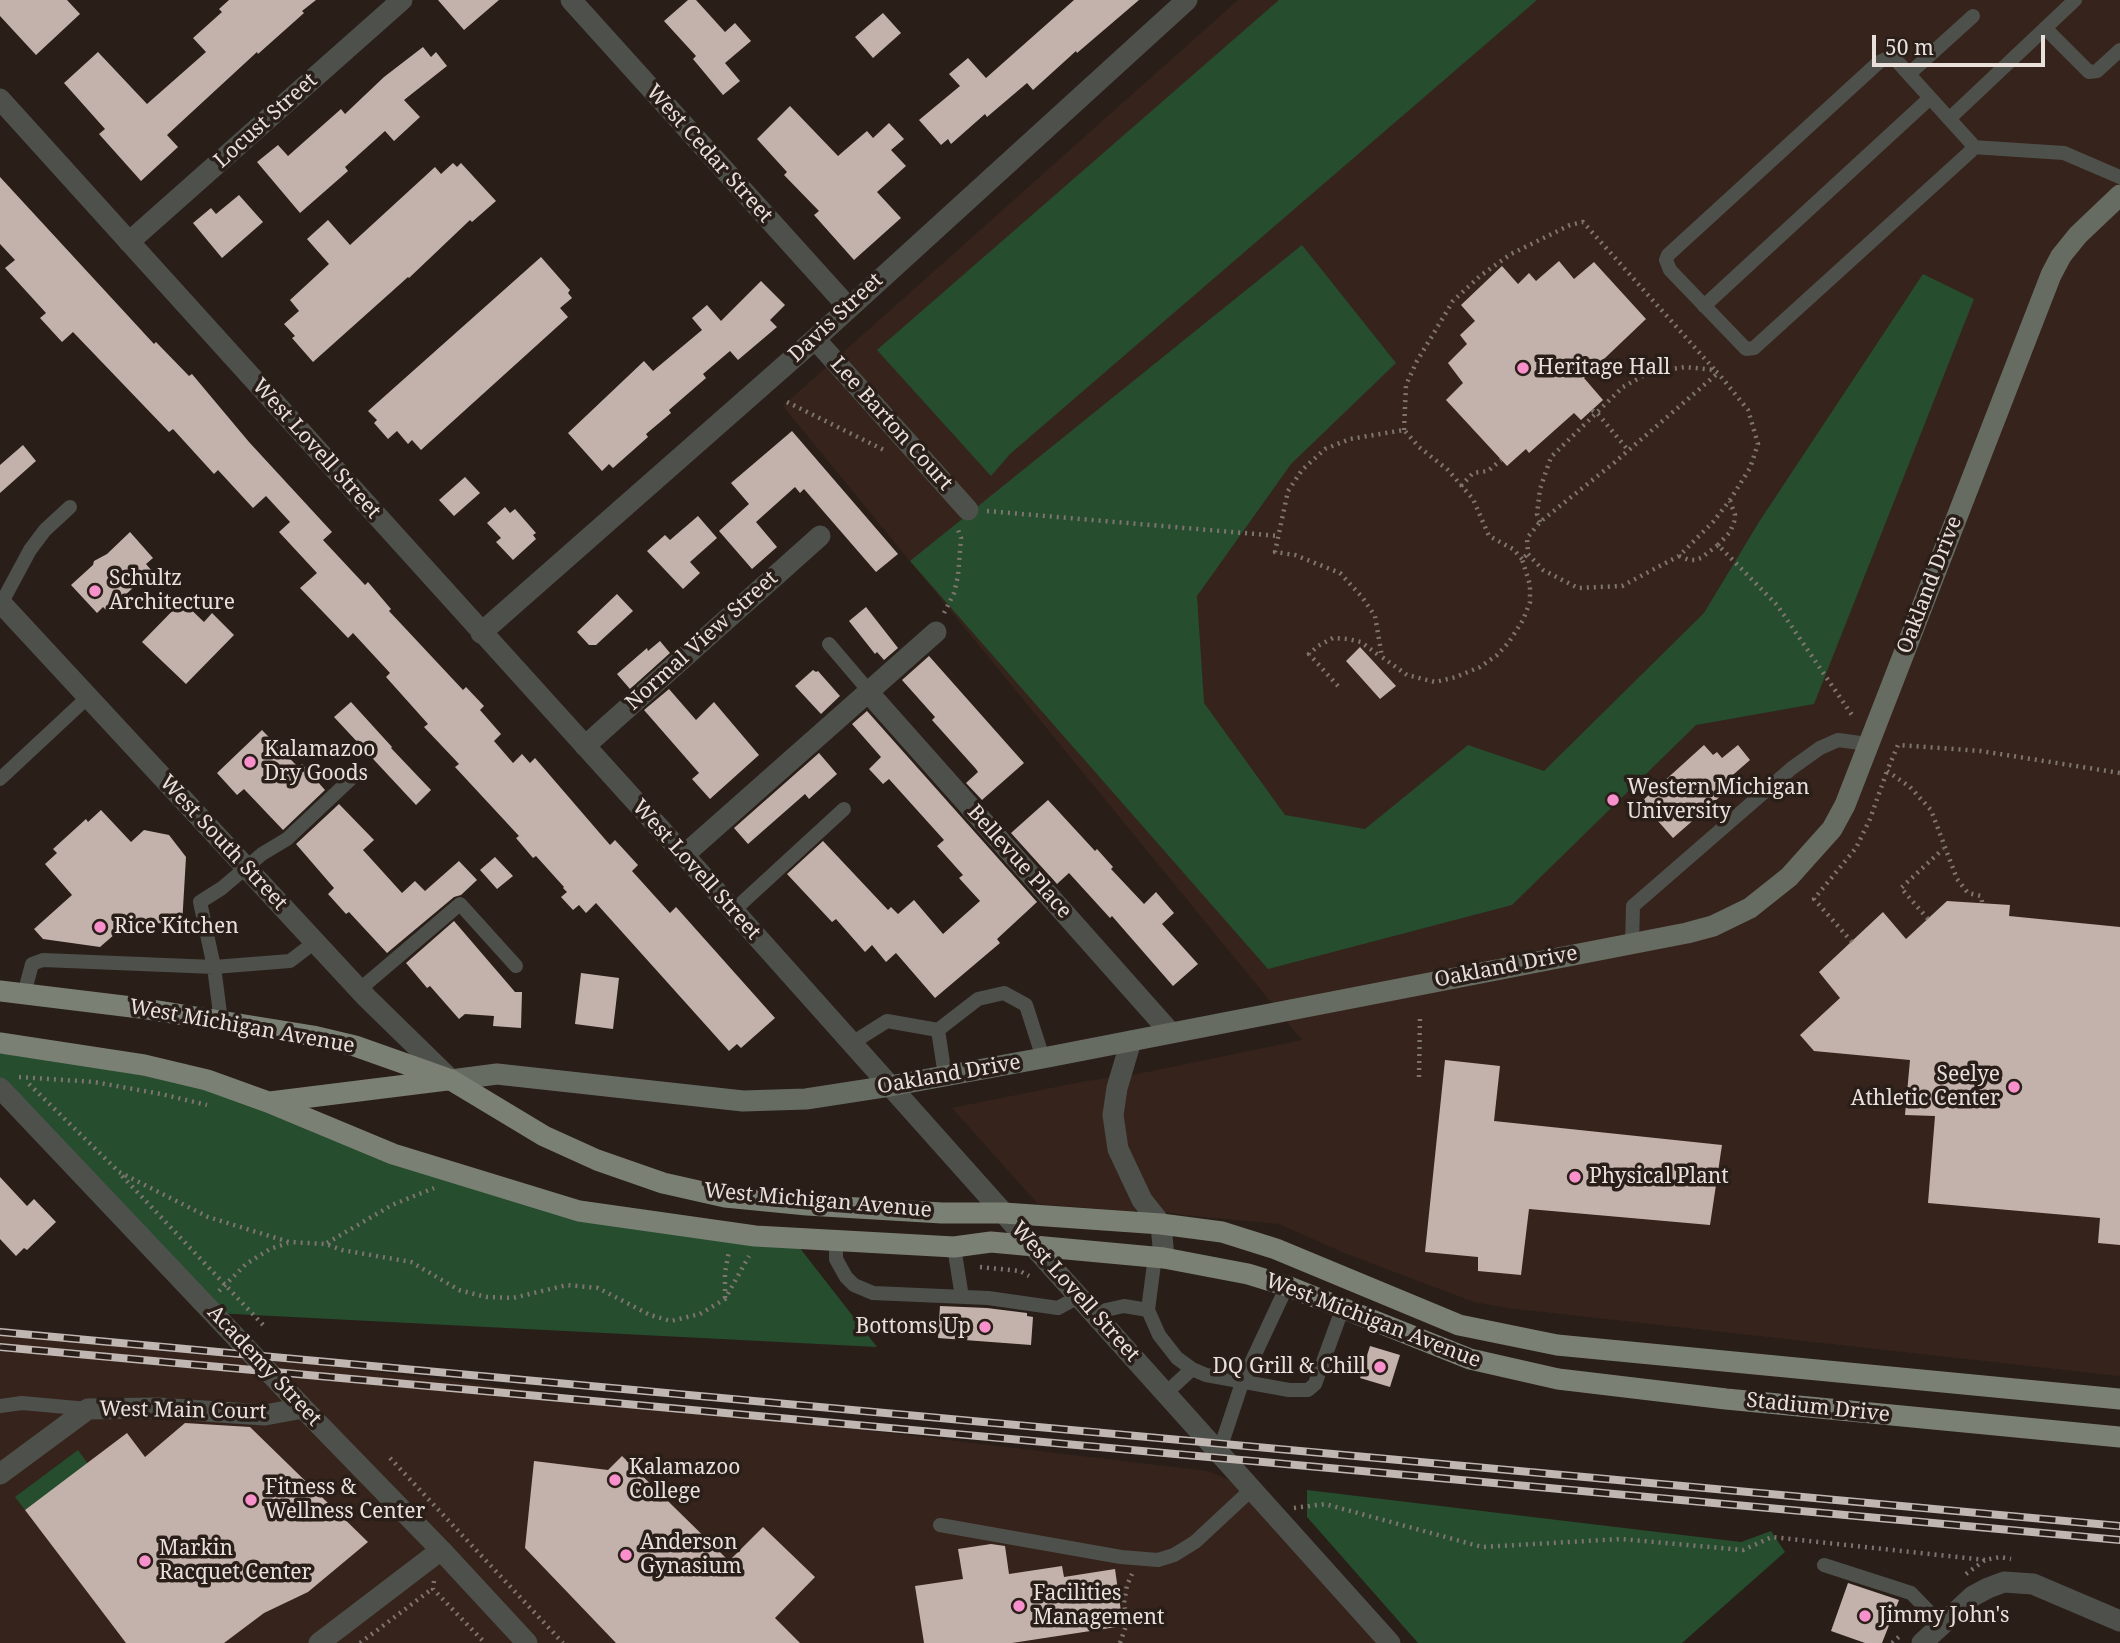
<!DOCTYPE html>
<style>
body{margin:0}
#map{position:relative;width:2120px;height:1643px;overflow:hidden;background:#2a1e19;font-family:"Noto Serif",serif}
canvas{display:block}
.scale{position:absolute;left:1872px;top:35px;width:173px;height:32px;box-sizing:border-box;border:4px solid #e9e0dc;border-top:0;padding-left:9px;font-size:21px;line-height:24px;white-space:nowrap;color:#e9e0dc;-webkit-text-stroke:5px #2a1e19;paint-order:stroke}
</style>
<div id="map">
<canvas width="2120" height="1643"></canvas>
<div class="scale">50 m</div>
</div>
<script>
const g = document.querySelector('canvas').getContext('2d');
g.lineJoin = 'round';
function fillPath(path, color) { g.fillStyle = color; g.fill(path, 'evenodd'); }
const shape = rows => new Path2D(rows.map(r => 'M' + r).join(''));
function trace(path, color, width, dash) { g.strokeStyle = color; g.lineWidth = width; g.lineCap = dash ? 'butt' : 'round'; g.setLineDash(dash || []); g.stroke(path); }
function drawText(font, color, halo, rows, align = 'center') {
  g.font = font + ' "Noto Serif",serif'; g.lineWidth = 7; g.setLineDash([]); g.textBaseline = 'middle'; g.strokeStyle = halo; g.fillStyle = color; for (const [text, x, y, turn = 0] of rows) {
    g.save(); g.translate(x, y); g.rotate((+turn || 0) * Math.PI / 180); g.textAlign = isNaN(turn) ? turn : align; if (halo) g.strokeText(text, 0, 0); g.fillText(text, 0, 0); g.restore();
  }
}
fillPath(shape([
 [1238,0,2120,0,2120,1376,1508,1308,1474,1302,1347,1254,1279,1224,1183,1215,1159,1211,1128,1211,1038,1204,952,1108,1086,1081,1138,1074,1302,1040,783,406],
 [0,1327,1207,1471,1252,1489,1390,1643,0,1643]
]), '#36241c');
fillPath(shape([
 [1279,0,1537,0,1010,454,991,476,877,350],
 [1302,245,1396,363,1291,464,1197,596,1204,703,1285,815,1365,829,1468,745,1544,771,1704,613,1759,522,1923,274,1974,299,1814,704,1696,725,1512,905,1268,969,910,561],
 [0,1043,144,1065,579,1211,792,1238,877,1347,214,1313,0,1088],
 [78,1450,88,1464,25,1510,15,1497],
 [1307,1490,1741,1542,1771,1531,1785,1552,1682,1643,1418,1643,1307,1517]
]), '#254d2e');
fillPath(shape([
 [0,0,67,0,80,14,36,55,0,16],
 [229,0,316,0,302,11,304,13,258,54,257,52,167,135,178,147,141,181,99,134,105,129,64,83,98,52,147,104,206,52,193,38,222,12,219,9],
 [438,0,499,0,464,30],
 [688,0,696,0,725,32,735,23,751,41,725,63,740,81,723,95,693,59,696,56,664,21],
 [1074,0,1139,0,1077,53,1076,51,1033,90,1027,83,987,117,985,114,951,144,948,139,941,145,919,120,960,86,949,74,968,58,986,78],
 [883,13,901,33,873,58,855,37],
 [423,47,431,57,436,52,447,66,404,100,420,117,394,141,385,131,345,167,348,171,300,213,257,162,278,145,288,156,341,109,345,114,384,77],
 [790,106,838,156,867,131,873,138,889,123,904,139,891,150,906,166,877,192,901,218,854,260,814,215,819,211,784,175,787,172,757,139],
 [453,163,457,167,461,163,496,201,472,222,470,220,409,278,408,277,313,362,292,338,295,336,284,324,299,311,290,300,329,264,307,239,328,220,350,245,435,167,441,174],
 [0,177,154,344,156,342,189,376,192,374,249,442,332,532,323,540,365,585,368,582,391,609,389,611,463,690,466,687,484,706,480,710,501,734,494,741,513,763,522,754,530,763,535,758,610,845,615,840,638,865,632,871,670,913,676,907,775,1018,741,1048,737,1044,729,1051,596,903,586,913,579,905,573,910,561,897,567,892,563,888,564,887,536,856,533,858,516,838,519,836,455,767,459,764,424,727,428,724,386,677,390,673,353,633,348,638,300,588,317,573,279,532,290,522,266,496,253,508,218,470,214,474,173,429,169,432,73,332,62,342,40,318,46,313,5,268,15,260,0,244],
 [239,195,263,222,222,258,193,223,211,208,216,214],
 [541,257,570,290,568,293,572,298,560,308,568,317,421,450,412,440,408,444,397,431,388,439,374,423,377,420,368,411],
 [1559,261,1574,279,1594,262,1646,319,1584,378,1603,400,1581,420,1574,413,1529,453,1526,449,1507,466,1446,400,1463,383,1448,363,1467,344,1460,335,1475,321,1461,305,1502,266,1518,284,1529,273,1536,281],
 [761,281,785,305,770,320,777,327,738,360,730,351,703,374,706,378,669,410,671,413,646,434,648,437,613,468,609,464,602,471,568,433,644,361,653,371,702,330,692,318,707,305,721,321],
 [792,431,898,554,876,572,804,489,800,493,795,487,756,522,777,547,752,569,719,531,749,504,731,483],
 [23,445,36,461,0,493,0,465],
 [465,477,480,493,454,516,439,500],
 [505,507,510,513,515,509,536,533,533,535,536,539,513,560,496,542,501,538,487,523],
 [698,516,717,538,690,562,700,573,683,589,647,551,665,535,670,540],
 [130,532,153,558,146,564,152,571,107,611,103,607,97,613,71,585,93,565,94,561,107,554],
 [617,594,633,611,596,645,589,645,577,632],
 [182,601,204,622,212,613,234,635,186,684,142,642],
 [866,607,898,648,884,660,877,652,875,654,849,621],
 [660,641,670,653,630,689,617,674,647,648,648,651],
 [1360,647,1396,686,1380,699,1346,661],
 [929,656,1024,763,982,800,966,783,978,772,976,769,932,720,935,717,902,680],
 [813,670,816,672,818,671,840,696,821,714,795,686],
 [669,689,696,720,714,702,759,755,710,799,692,779,699,773,644,710],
 [351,702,392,747,391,748,431,790,416,805,334,717],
 [867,711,1037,902,997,939,1000,943,935,998,896,953,886,962,872,945,865,952,836,919,832,922,787,874,823,841,888,910,891,907,898,914,914,900,943,934,980,901,959,878,963,875,937,846,944,840,889,779,883,784,869,769,881,757,852,724],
 [262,730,298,767,302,764,325,790,283,830,244,789,237,795,217,773],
 [1704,745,1713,755,1717,752,1722,758,1738,745,1750,760,1727,780,1732,786,1673,838,1641,802],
 [819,753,837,774,809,799,805,794,748,844,734,828],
 [1048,800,1095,851,1097,849,1113,867,1111,869,1144,904,1156,892,1174,913,1162,924,1198,964,1173,986,1112,916,1110,918,1069,873,1057,884,1011,833],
 [339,804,374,840,363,850,402,893,415,881,425,891,459,861,477,880,461,895,454,897,387,953,349,912,346,914,328,894,334,888,296,844],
 [101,810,131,842,144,830,169,835,186,857,182,925,130,921,100,947,43,939,34,929,72,895,45,864,57,853,53,849,86,819,88,822],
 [495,857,513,876,497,889,480,870],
 [1947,901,2010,905,2009,916,2120,927,2120,1245,2098,1243,2100,1218,1928,1203,1935,1116,1905,1115,1910,1060,1814,1051,1800,1035,1840,998,1819,972,1883,912,1906,939],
 [454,921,515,992,522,992,521,1028,493,1026,494,1016,465,1014,459,1019,430,986,427,988,406,963],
 [581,973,619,978,613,1029,575,1024],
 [1445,1060,1500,1066,1494,1121,1722,1145,1710,1225,1529,1209,1521,1275,1478,1271,1478,1257,1425,1252],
 [0,1177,27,1206,34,1199,56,1222,27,1250,24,1248,16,1256,0,1239],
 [940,1306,987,1308,1027,1313,1027,1316,1033,1317,1031,1345,938,1338],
 [1370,1346,1400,1355,1390,1387,1360,1378],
 [185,1423,250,1427,368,1542,308,1592,264,1613,224,1643,126,1643,25,1510,127,1433,145,1457],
 [622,1456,729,1561,763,1527,815,1577,775,1618,800,1643,616,1643,525,1548,534,1461,608,1470],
 [991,1544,1005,1546,1009,1574,1062,1566,1064,1577,1115,1569,1123,1626,1012,1643,924,1643,915,1586,963,1579,958,1549],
 [1848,1583,1899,1600,1882,1643,1865,1643,1831,1631]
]), '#c3b2ab');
trace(shape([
 [787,402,884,450],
 [1592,410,1598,414,1628,450],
 [1404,430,1406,385,1417,361,1453,301,1480,276,1511,254,1570,225,1583,222,1714,369],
 [1461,486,1473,473,1488,471,1501,460],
 [987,511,1279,536],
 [1540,522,1537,514,1540,489,1551,457,1623,387,1650,372,1685,367,1714,370,1718,373,1748,410,1758,444,1750,468,1730,500,1713,522,1679,556,1622,586,1578,588,1543,570,1528,554,1527,538,1540,522,1615,462,1718,373],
 [1718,545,1730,532,1734,522,1735,515,1730,501],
 [1679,556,1689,560,1695,560,1701,558,1718,545,1777,605,1854,718],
 [1522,559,1513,549,1489,536,1473,499,1448,470,1419,447,1404,430,1350,439,1325,449,1302,470,1288,491,1275,552,1295,555,1340,573,1362,597,1375,616,1382,657,1407,675,1435,682,1456,677,1480,667,1497,655,1509,642,1523,620,1530,602,1530,585,1522,559,1528,554],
 [944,613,954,593,958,576,961,538,957,527],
 [1338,686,1309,654,1318,646,1333,638,1348,639,1361,642,1381,657],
 [1982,902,1981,896,1968,893,1957,879,1931,810,1910,787,1887,771,1898,745,1981,751,2120,773],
 [1928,919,1901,888,1943,849],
 [1852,942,1814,899,1856,848,1870,819,1887,771],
 [19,1077,94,1082,161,1094,207,1105],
 [1419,1077,1420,1014],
 [29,1084,119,1172,208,1217,289,1242,326,1244,342,1250,411,1262,459,1290,486,1297,513,1298,567,1285,598,1288,650,1315,671,1321,700,1314,725,1299,749,1256],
 [122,1176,265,1327],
 [327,1243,392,1205,434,1188],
 [980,1267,1020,1271,1029,1276],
 [219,1291,246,1264,270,1249,288,1243],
 [725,1298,725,1272,729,1251],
 [390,1458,563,1643],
 [1294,1508,1325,1504,1482,1547,1621,1539,1743,1550,1772,1537,1985,1560],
 [1966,1574,1985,1560,2000,1557,2011,1559],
 [434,1581,433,1589,485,1643],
 [360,1643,432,1589],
 [1120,1643,1127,1623,1124,1603,1127,1585,1132,1574],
 [1892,1643,1901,1635]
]), '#7f7570', 4.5, [2, 5]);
trace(shape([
 [2045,28,2089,72,2097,71,2120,50],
 [1890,57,1895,59,1972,144,1971,151,1754,348,1746,349,1670,270,1666,260,1668,255,1879,62,1890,57],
 [1909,74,1973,16],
 [1949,119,2075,0],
 [1972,147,2064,153,2120,177],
 [1704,306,1930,98],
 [1,604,30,550,45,530,70,507],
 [829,644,869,691],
 [0,779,88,697],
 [733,911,844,809],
 [1632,943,1633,906,1792,768,1820,748,1838,740,1868,744],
 [359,990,460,904,516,966],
 [24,994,32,964,43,960,214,967,200,902,222,888,262,854,287,839,355,775],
 [221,1021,214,967,290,961,315,942],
 [852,1043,887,1021,938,1030],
 [945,1076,938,1030,978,999,1004,993,1026,1005,1043,1058],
 [836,1241,836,1259,846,1277,854,1285,873,1293,988,1298,1058,1308,1080,1296],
 [954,1247,962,1297],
 [1155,1256,1148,1310,1159,1335,1177,1358,1192,1369,1206,1375,1289,1390,1308,1390,1315,1384,1343,1307],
 [1097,1315,1106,1310,1124,1306,1148,1310],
 [1166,1393,1192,1369],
 [0,1406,22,1403,88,1409],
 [1219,1452,1243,1380,1287,1286],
 [940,1525,1121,1557,1158,1560,1174,1555,1195,1542,1252,1489],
 [1824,1565,1911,1593,1942,1625]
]), '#4e514b', 14);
trace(shape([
 [571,0,848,307],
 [129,242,402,0],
 [815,339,968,510],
 [0,602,367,998,451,1080],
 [481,633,815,339,1187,0],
 [868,692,1170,1032],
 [585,746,820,536],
 [684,855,936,632],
 [1131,1041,1117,1088,1113,1115,1118,1149,1142,1200,1161,1224,1164,1258],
 [0,1088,303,1408,441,1550,527,1643],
 [1034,1247,1390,1643],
 [0,1474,88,1409,158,1408,265,1415,303,1408],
 [319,1643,441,1550],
 [1922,1643,1973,1596,1988,1588,2004,1582,2033,1584,2120,1621]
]), '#4e514b', 21);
trace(shape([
 [0,99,684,855,1034,1247]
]), '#4e514b', 21);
trace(shape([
 [451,1080,497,1074,743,1101,806,1099,890,1086,1043,1058,1687,933,1713,926,1750,908,1789,877,1832,829,1845,805,2051,275,2061,256,2078,235,2120,195]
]), '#676c63', 21);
trace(shape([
 [0,991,140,1008,313,1036,355,1046,451,1080,544,1136,597,1160,663,1183,725,1197,807,1205,942,1213,1004,1213,1161,1224,1222,1232,1276,1249,1459,1325,1557,1345,2120,1399],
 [0,1043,144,1065,207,1080,268,1102,393,1154,579,1211,755,1236,954,1247,991,1242,1164,1258,1248,1274,1287,1286,1470,1359,1558,1379,1726,1399,2120,1437],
 [270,1102,447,1080]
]), '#7b8075', 21);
const rail = shape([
 [0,1332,2120,1526],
 [0,1347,2120,1540]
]);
trace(rail, '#c0b6b2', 8);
trace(rail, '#2a1e19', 5, [16]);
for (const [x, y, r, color] of [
 [1523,368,7,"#f890cb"],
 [95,591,7,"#f890cb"],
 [250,762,7,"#f890cb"],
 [1613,800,7,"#f890cb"],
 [100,927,7,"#f890cb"],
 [2014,1087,7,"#f890cb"],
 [1575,1177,7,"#f890cb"],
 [985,1327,7,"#f890cb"],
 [1380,1367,7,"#f890cb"],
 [615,1480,7,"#f890cb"],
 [251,1500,7,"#f890cb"],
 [626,1555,7,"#f890cb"],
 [145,1561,7,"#f890cb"],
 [1019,1606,7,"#f890cb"],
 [1865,1616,7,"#f890cb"]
]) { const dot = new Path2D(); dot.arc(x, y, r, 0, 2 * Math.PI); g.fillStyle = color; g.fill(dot); trace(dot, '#2a1e19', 2.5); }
drawText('21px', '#e9e0dc', '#2a1e19', [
 ["Locust Street",266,121,-42],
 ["West Cedar Street",709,154,48],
 ["Davis Street",836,318,-43],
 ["Lee Barton Court",891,424,48],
 ["West Lovell Street",316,449,48],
 ["Oakland Drive",1930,585,-69],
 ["Normal View Street",702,641,-42],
 ["West South Street",223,843,47],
 ["Bellevue Place",1019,862,48],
 ["West Lovell Street",696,870,48],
 ["Oakland Drive",1506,967,-11],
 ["West Michigan Avenue",242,1027,10],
 ["Oakland Drive",949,1075,-10],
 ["West Michigan Avenue",818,1201,5],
 ["West Lovell Street",1075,1292,48],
 ["West Michigan Avenue",1373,1321,21],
 ["Academy Street",264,1366,47],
 ["Stadium Drive",1818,1408,6],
 ["West Main Court",183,1411,1]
]);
drawText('21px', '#e9e0dc', '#2a1e19', [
 ["Heritage Hall",1537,368],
 ["Schultz",109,579],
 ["Architecture",109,603],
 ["Kalamazoo",264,750],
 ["Dry Goods",264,774],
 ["Western Michigan",1627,788],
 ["University",1627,812],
 ["Rice Kitchen",114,927],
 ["Seelye",2000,1075,"right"],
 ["Athletic Center",2000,1099,"right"],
 ["Physical Plant",1589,1177],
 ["Bottoms Up",971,1327,"right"],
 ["DQ Grill & Chill",1366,1367,"right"],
 ["Kalamazoo",629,1468],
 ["College",629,1492],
 ["Fitness &",265,1488],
 ["Wellness Center",265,1512],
 ["Anderson",640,1543],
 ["Gynasium",640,1567],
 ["Markin",159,1549],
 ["Racquet Center",159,1573],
 ["Facilities",1033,1594],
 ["Management",1033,1618],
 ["Jimmy John's",1879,1616]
], 'left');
</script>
